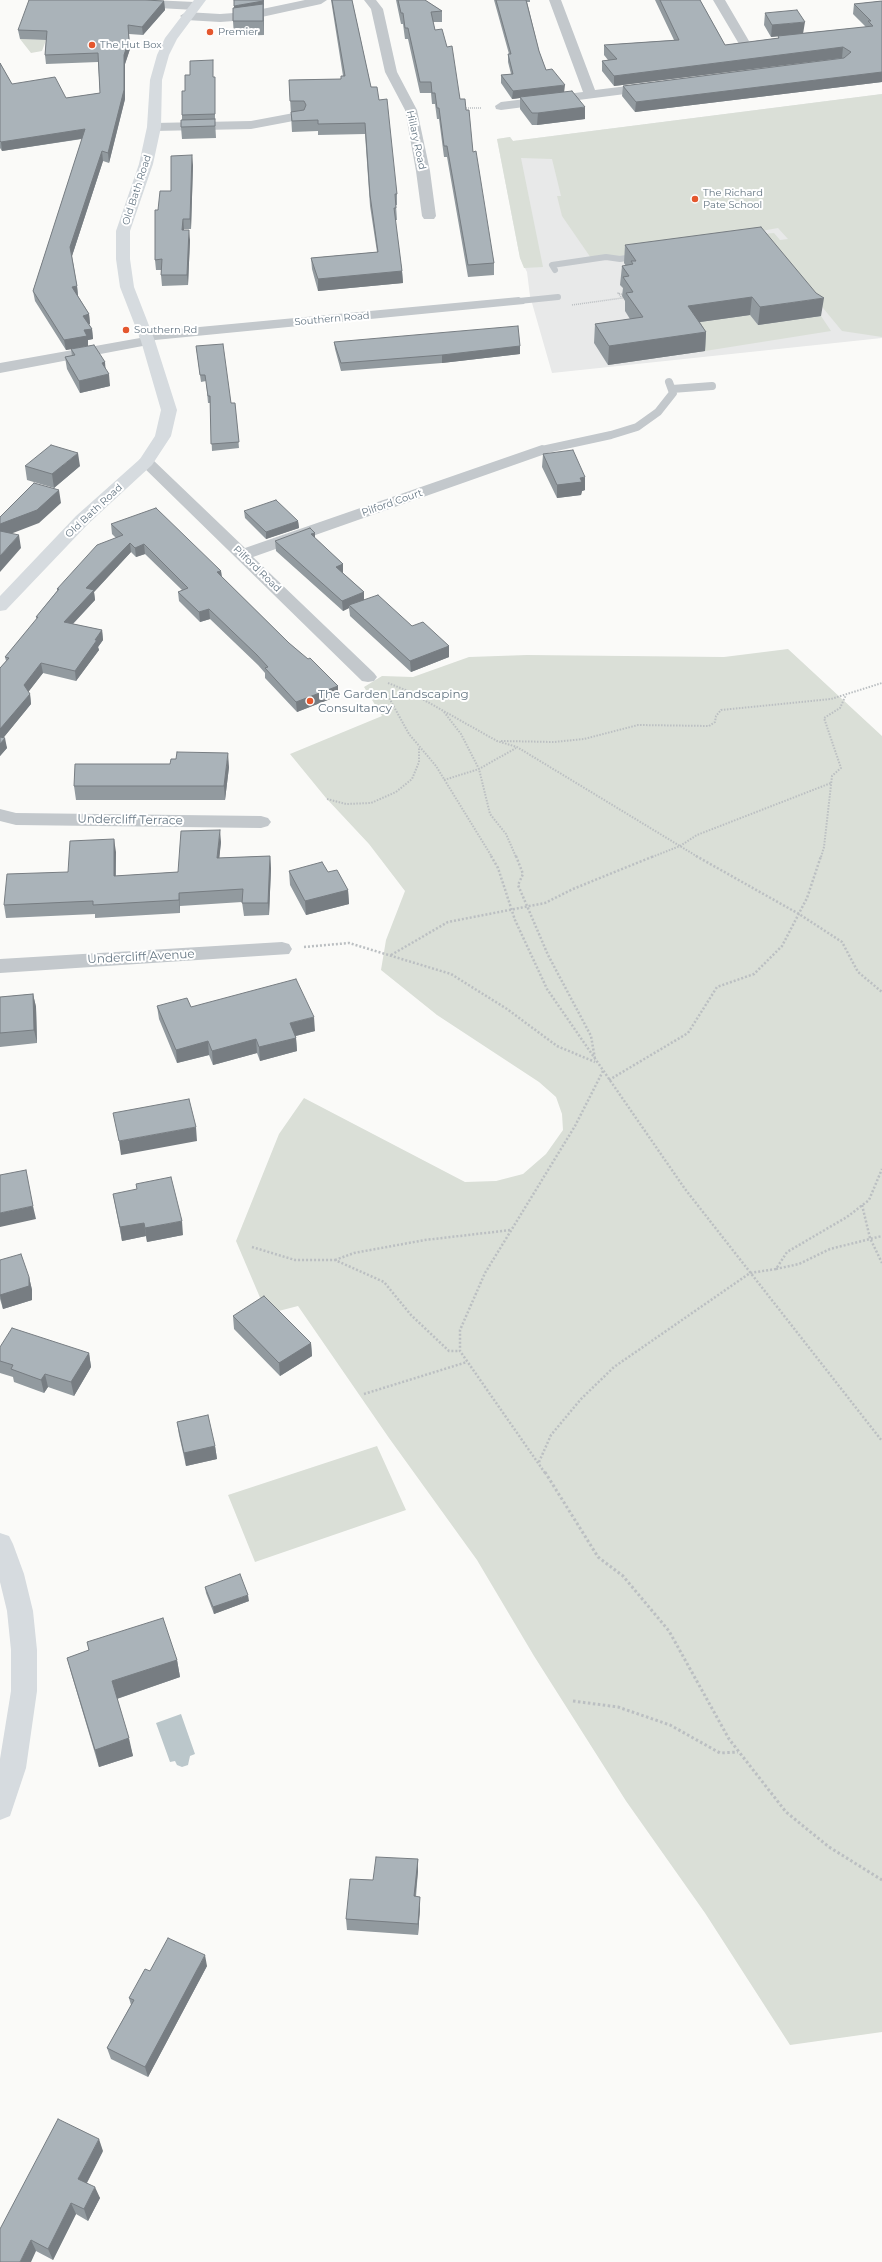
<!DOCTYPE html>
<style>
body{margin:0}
canvas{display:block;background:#fafaf8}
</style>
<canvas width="882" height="2262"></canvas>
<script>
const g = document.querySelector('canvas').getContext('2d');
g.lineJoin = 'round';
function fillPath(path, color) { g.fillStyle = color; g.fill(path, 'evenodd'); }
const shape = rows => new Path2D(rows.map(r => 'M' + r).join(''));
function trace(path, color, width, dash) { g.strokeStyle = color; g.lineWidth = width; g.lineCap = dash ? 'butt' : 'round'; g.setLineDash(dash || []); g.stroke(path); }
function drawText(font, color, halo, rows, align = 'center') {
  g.font = font + ' Montserrat,sans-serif'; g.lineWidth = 4; g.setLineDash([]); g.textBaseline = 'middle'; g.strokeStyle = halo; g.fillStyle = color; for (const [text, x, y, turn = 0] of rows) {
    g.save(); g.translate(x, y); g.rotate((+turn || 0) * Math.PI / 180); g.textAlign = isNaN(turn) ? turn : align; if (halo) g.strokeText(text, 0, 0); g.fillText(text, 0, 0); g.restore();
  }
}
fillPath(shape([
 [882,94,882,338,552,373,530,296,527,272,520,258,497,139,510,137,513,141]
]), '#e8e9e9');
fillPath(shape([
 [20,39,46,40,42,51,31,53],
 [882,94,882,337,842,331,762,234,774,233,780,240,788,239,778,228,617,257,591,258,562,216,557,196,561,196,552,159,521,158,543,267,524,268,520,258,497,139,510,137,513,141],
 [750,315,758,325,821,316,831,331,705,351,686,324],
 [788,649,882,736,882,2032,790,2045,705,1913,626,1801,534,1656,477,1560,389,1438,298,1306,267,1314,236,1241,279,1134,304,1098,465,1182,496,1181,523,1174,546,1154,563,1130,562,1114,556,1097,539,1082,437,1015,381,970,386,940,405,891,369,844,326,798,290,754,382,716,364,687,382,676,413,677,469,657,527,655,724,657],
 [377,1446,406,1510,255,1562,228,1495]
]), '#dadfd7');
fillPath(shape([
 [181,1714,195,1754,190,1756,188,1765,182,1767,177,1765,175,1761,170,1762,156,1723]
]), '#bbc7cb');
trace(shape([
 [464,108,481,108],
 [572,305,622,298,618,293,624,295]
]), '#bbbfc2', 1.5, [1, 1]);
trace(shape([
 [388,683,408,691,497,741,517,747,698,857],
 [379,693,388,696,409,734,436,766,492,857],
 [444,712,461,734,479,769,490,814,506,834,516,857],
 [501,741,554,742,584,739,638,725,709,726,715,722,716,716,721,710,831,699,882,683],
 [444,780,479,769,516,748],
 [327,799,346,804,371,803,396,792,412,779,419,762,419,747],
 [652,857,680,846,697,835,831,783],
 [821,857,824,847,832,776,841,768,824,718,840,708,846,695]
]), '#bbbfc2', 2, [1.5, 1.5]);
trace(shape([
 [491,856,498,868,515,920,547,989,685,1189,882,1441],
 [516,856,523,874,518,885,548,955,591,1036,595,1059],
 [696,856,799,914,842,942,858,972,882,992],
 [304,947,349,943,451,974,507,1009,557,1046,595,1062],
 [391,955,448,922,545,903,573,889,654,856],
 [609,1080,688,1033,717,987,754,974,782,946,807,898,821,856],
 [862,1205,870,1238,882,1263],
 [252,1247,295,1260,335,1260,384,1282,411,1315,449,1351,460,1351],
 [335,1260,354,1253,425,1240,511,1230],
 [776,1269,799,1264,830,1249,882,1236],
 [364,1394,467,1362],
 [539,1462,551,1435,581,1399,614,1367,750,1273,776,1269,787,1252,847,1217,869,1200,882,1169],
 [545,1473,460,1351,460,1330,485,1273,575,1126,603,1071]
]), '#bbbfc2', 2.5, [2, 2]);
trace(shape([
 [545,1472,598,1557,623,1576,669,1631,729,1739,786,1812,829,1847,882,1880],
 [573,1701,618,1707,670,1725,720,1753,738,1752]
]), '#bbbfc2', 3, [2.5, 2.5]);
trace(shape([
 [555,270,552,265,606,257,620,259,638,256],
 [519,301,558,297]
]), '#c3c8cc', 6);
trace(shape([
 [672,389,712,386],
 [542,450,611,435,637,427,658,412,673,393,669,382]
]), '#c3c8cc', 8);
fillPath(shape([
 [79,0,151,0,195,2,201,6,195,10,85,4,79,0],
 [305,0,327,0,321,4,248,20,220,22,186,20,180,16,186,12,220,14,248,12,305,0],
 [364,0,376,0,383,9,397,72,417,110,430,171,436,216,434,219,424,219,422,216,416,171,405,110,385,72,371,9,364,0],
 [549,0,561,0,595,90,652,83,658,87,656,90,501,110,496,109,495,106,501,102,583,92,549,0],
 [713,0,725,0,749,41,747,44,739,44,713,0],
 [299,112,304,113,305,116,304,119,251,129,154,131,147,127,154,123,251,121,299,112],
 [519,297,526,301,524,304,155,340,153,344,148,345,0,373,0,363,140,338,139,336,141,333,146,332,519,297],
 [542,445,548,447,550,450,548,453,253,557,374,673,377,677,374,681,368,682,362,681,138,462,140,459,146,457,152,459,245,548,542,445],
 [0,809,16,813,261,816,268,818,271,822,268,826,261,828,16,825,0,821,0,809],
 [282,942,289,944,292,949,289,954,0,973,0,959,282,942]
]), '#c3c8cc');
fillPath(shape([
 [194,0,206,0,177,39,169,55,162,80,161,127,153,164,130,231,130,259,134,287,155,341,177,410,171,436,152,465,88,524,6,610,0,611,0,596,76,516,140,459,155,436,161,410,141,341,120,287,116,259,116,231,139,164,147,127,150,80,157,55,165,38,194,0],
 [0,1533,9,1536,13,1544,24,1574,33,1611,37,1650,37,1691,26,1768,10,1816,0,1820,0,1759,11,1691,11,1650,7,1611,0,1582,0,1533]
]), '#d6dbdf');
fillPath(shape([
 [264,0,264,35,234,36,233,21],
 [331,0,352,0,371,87,379,100,397,194,397,205,396,205,397,220,395,220,402,271,403,283,318,291,312,269,311,258,377,252,370,206,365,134,318,135,318,131,292,132,289,80,341,79,343,76],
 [396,0,425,0,442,11,442,22,433,22,435,30,460,99,473,152,494,263,494,275,468,277,447,157,444,157,439,119,437,119,435,104,432,104,431,93,420,93,408,39,405,39,403,24,401,24],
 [494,0,530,0,530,2,527,2,539,51,546,70,564,92,585,119,537,125,532,125,520,109,520,98,512,99,501,83,501,75,511,74,508,62,508,54,509,54],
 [655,0,700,0,725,45,778,38,778,36,771,37,764,25,765,13,803,33,866,27,853,14,854,4,882,1,882,82,635,112,622,96,623,86,843,58,842,58,614,86,602,71,602,61,608,60,604,55,604,45,674,40],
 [164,1,165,10,143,35,129,34,130,49,125,64,125,99,109,163,103,161,72,256,77,286,78,296,89,314,90,324,89,324,92,329,93,339,88,340,88,346,66,350,35,301,33,291,82,139,2,151,0,148,0,63,12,84,66,98,100,93,98,62,46,64,45,55,46,40,20,39,18,30],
 [213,60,213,77,215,77,215,120,216,138,182,139,181,127,182,120,182,115,185,91,190,75],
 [193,165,191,229,184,229,184,230,190,240,188,285,162,286,161,275,161,270,156,270,155,260,158,210,171,191],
 [625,245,821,316,758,325,750,315,700,322,706,332,705,351,608,365,594,343,595,324,630,319,625,311,625,301,622,296,623,288,620,285,622,266,626,266,624,263],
 [334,342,520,346,520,354,442,363,341,371,335,349],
 [196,346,231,403,235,403,239,448,212,451,210,403,208,403,206,381,201,382],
 [71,349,105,362,105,369,110,386,80,393,67,369,65,357,72,356],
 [543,454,585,490,582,491,581,495,557,498,542,467],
 [25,466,80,466,54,488,27,480],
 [244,511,298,521,299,528,266,539,245,518],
 [111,524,221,571,222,577,289,643,338,686,338,696,297,712,265,678,265,673,258,665,210,619,200,622,179,601,178,592,182,590,145,554,136,557,131,552,94,592,95,600,73,624,102,630,103,640,98,647,99,650,76,681,43,673,28,692,30,694,31,704,3,738,7,748,0,756,0,668,6,661,5,657,37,619,36,617,57,591,57,589,116,538,112,534],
 [315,538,343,564,343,573,364,592,364,600,449,646,449,657,411,672,350,616,349,608,343,611,276,551,275,541],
 [229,767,225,800,76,800,74,786],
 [221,842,219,858,270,856,271,869,269,915,244,916,242,902,180,906,180,913,95,918,95,914,6,918,4,905,68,872,116,852,116,876,178,872],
 [289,871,328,872,348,890,349,904,306,915,290,885],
 [33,994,36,1007,37,1043,0,1047,0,997],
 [157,1006,191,1007,315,1031,296,1036,296,1038,297,1051,260,1061,257,1053,213,1065,209,1055,177,1063,159,1019],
 [113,1194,183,1235,147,1242,146,1236,122,1241],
 [0,1260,29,1277,32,1290,32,1300,3,1309,0,1299],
 [233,1316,311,1343,312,1356,280,1376,234,1329],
 [0,1347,89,1353,91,1367,74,1396,48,1387,44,1393,14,1382,13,1377,0,1373],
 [177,1422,215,1446,217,1459,186,1466,179,1435],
 [205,1587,249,1601,214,1614,206,1593],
 [87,1642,177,1660,180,1677,117,1699,133,1756,99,1767,72,1676,67,1658,89,1651],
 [418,1859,418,1871,416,1897,420,1908,418,1935,347,1930,346,1919,373,1880],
 [207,1966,148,2077,111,2059,107,2048,131,2005,129,1998,150,1971],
 [103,2151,87,2183,100,2198,88,2221,76,2214,53,2260,36,2251,0,2262]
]), '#929a9f');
fillPath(shape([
 [264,0,263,7,264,35,263,21,234,11,234,6],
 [164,1,165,10,143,35,142,27],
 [805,22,803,34,771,37,772,25],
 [128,25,130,49,125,64,125,99,109,163,108,153,124,55],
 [843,47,842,58,614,86,614,76],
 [882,72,882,82,635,112,636,102],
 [565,85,564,93,520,97,520,98,512,99,513,91],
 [585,107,585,119,537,125,538,113],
 [85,129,86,138,2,151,1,142],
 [102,151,103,161,72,256,70,247],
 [192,155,193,165,191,229,190,219],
 [183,219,184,229,183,241,182,230],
 [189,230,190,240,188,285,187,275],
 [402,271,403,283,318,291,318,279],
 [77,286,78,296,73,296,72,287],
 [752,297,750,315,686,324,688,306],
 [824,298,821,316,758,325,760,307],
 [89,314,90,324,85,325,83,316],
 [92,329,93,339,88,340,88,346,66,350,64,340,84,330],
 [706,332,705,351,608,365,609,346],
 [520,346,520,354,442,363,442,355],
 [105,362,106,374,102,363],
 [109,374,110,386,80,393,79,381],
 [78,453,80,466,54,488,52,474],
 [585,477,585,490,582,491,581,495,557,498,557,485,580,478],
 [59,490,61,503,39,523,0,538,0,524],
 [298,521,299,528,266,539,266,532],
 [315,533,315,543,311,534],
 [19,535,21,548,0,572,0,556],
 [130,543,131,552,94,592,95,600,65,632,64,622,86,588],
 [144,544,145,554,136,557,135,548],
 [343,564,343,574,336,567],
 [221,571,222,581,217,572],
 [364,592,364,602,349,605,349,608,343,611,342,601],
 [209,609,210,619,200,622,199,612],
 [102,630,103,640,98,647,99,650,76,681,75,671,95,640],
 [449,646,449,657,411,672,410,661],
 [41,663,43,673,26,695,24,685],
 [338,686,338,696,297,712,296,702],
 [30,694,31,704,0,742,0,729],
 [5,738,7,748,0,756,0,744],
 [228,753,229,767,225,800,224,786],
 [220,830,221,842,218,871,217,858],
 [114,839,116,852,115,889,114,876],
 [270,856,271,869,269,915,268,903],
 [348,890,349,904,306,915,305,901],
 [179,893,180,906,180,913,179,900],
 [33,994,36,1007,37,1043,34,1030],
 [314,1017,315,1031,291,1037,290,1023],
 [296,1038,297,1051,260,1061,259,1047],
 [256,1039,257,1053,213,1065,212,1051],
 [208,1041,209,1055,177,1063,176,1050],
 [196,1127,197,1141,121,1155,119,1141],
 [33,1206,36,1219,0,1227,0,1213],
 [182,1221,183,1235,147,1242,145,1228],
 [144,1223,146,1236,122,1241,120,1227],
 [29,1277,32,1290,32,1300,3,1309,0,1295],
 [311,1343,312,1356,280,1376,279,1363],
 [89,1353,91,1367,74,1396,71,1382],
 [45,1374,48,1387,44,1393,41,1380],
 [215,1446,217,1459,186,1466,184,1453],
 [248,1595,249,1601,214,1614,213,1607],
 [177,1660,180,1677,116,1699,112,1681],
 [129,1738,133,1756,99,1767,95,1750],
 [418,1859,418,1871,414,1907,414,1896],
 [420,1897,420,1908,418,1935,418,1924],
 [205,1955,207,1966,148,2077,145,2067],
 [99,2139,103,2151,83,2190,78,2179],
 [95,2187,100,2198,88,2221,84,2209],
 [71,2203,76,2214,53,2260,48,2249],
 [31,2240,36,2251,31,2262,20,2262]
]), '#777d82');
const building = shape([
 [29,0,145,0,164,1,142,27,128,25,129,40,124,55,124,90,108,153,102,151,70,247,77,286,72,287,89,314,83,316,92,329,84,330,87,336,64,340,33,291,85,129,1,142,0,141,0,63,12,84,55,77,66,98,100,93,98,53,45,55,47,31,18,30,29,0],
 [234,0,263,0,263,1,234,6,234,0],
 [332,0,352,0,371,87,377,87,379,100,387,99,397,194,395,194,396,208,394,208,402,271,318,279,311,258,378,252,370,195,365,123,318,124,318,120,292,121,291,112,304,110,306,105,304,101,290,101,289,80,341,79,341,76,345,76,332,0],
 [398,0,425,0,442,11,431,12,435,30,442,29,447,47,452,46,460,99,465,99,466,110,469,110,473,152,476,151,494,263,468,265,447,146,444,146,439,108,437,108,435,93,432,93,431,82,420,82,408,28,405,28,403,13,401,13,398,0],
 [496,0,526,0,539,51,546,70,552,69,565,85,513,91,501,75,513,74,508,54,511,54,496,0],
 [660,0,700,0,725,45,779,38,778,36,873,26,868,21,871,21,854,4,882,1,882,72,636,102,623,86,844,58,851,52,843,47,614,76,602,61,617,59,604,45,679,40,660,0],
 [263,4,263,21,233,21,233,8,263,4],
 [797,10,805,22,772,25,765,13,797,10],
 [213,60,213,77,215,77,215,114,182,115,182,91,185,91,185,75,190,75,190,61,213,60],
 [572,91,585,107,538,113,532,113,520,97,572,91],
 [215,119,215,126,181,127,181,120,215,119],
 [192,155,190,219,183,219,182,230,189,230,187,275,161,275,162,259,155,260,155,210,158,210,160,191,171,191,171,156,192,155],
 [761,227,816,293,824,298,760,307,752,297,688,306,706,332,609,346,595,324,643,317,626,293,633,292,623,277,629,276,622,266,633,264,631,261,636,261,625,245,761,227],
 [518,326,520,346,442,355,341,363,334,342,518,326],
 [223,344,231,403,235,403,239,442,211,444,210,396,208,396,205,375,200,375,196,346,223,344],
 [94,345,105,362,102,363,109,374,79,381,65,357,75,355,71,349,94,345],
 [51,445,78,453,52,474,25,466,51,445],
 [573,450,585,477,580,478,582,482,557,485,543,454,573,450],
 [34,483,59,490,37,510,0,524,0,517,34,483],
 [276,500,298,521,266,532,244,511,276,500],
 [156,508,221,571,217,572,289,643,308,659,310,658,338,686,296,702,265,668,268,667,257,655,209,609,199,612,178,592,188,588,144,544,135,548,130,543,86,588,94,590,64,622,102,630,95,640,97,640,75,671,41,663,24,685,30,694,0,729,0,668,9,658,5,657,38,617,36,617,59,589,57,589,97,545,123,535,111,524,156,508],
 [310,528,315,533,311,534,343,564,336,567,364,592,342,601,275,541,310,528],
 [0,531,19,535,0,556,0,531],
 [378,595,412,626,423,622,449,646,410,661,349,605,378,595],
 [0,737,5,738,0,744,0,737],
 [177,752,228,753,224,786,74,786,75,764,170,764,171,759,176,759,177,752],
 [220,830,217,858,270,856,268,903,242,903,243,889,179,893,179,900,93,905,93,901,4,905,7,874,68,872,70,841,114,839,114,876,178,872,181,831,220,830],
 [322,862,328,872,337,870,348,890,305,901,289,871,322,862],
 [296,979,314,1017,290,1023,296,1038,259,1047,256,1039,212,1051,208,1041,176,1050,157,1006,187,998,191,1007,296,979],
 [33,994,34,1030,0,1033,0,997,33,994],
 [189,1099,196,1127,119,1141,113,1113,189,1099],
 [26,1170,33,1206,0,1213,0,1175,26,1170],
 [171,1177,182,1221,145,1228,144,1223,120,1227,113,1194,137,1189,136,1184,171,1177],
 [21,1254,29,1277,29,1286,0,1295,0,1260,21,1254],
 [264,1296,311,1343,279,1363,233,1316,264,1296],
 [12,1328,89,1353,71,1382,45,1374,41,1380,11,1369,13,1365,0,1361,0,1347,12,1328],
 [208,1415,215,1446,184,1453,177,1422,208,1415],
 [240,1574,248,1595,213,1607,205,1587,240,1574],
 [163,1618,177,1660,112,1681,129,1738,95,1750,67,1658,89,1650,87,1642,163,1618],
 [376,1857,418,1859,414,1896,420,1897,418,1924,346,1919,350,1879,373,1880,376,1857],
 [168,1938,205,1955,145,2067,107,2048,134,2000,129,1998,145,1969,150,1971,168,1938],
 [58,2119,99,2139,78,2179,95,2187,84,2209,71,2203,48,2249,31,2240,20,2262,0,2262,0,2229,58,2119]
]);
fillPath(building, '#aab3b9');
trace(building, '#777d82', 1);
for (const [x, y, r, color] of [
 [210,32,4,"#e4572e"],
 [92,45,4,"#e4572e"],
 [695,199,4,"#e4572e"],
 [126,330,4,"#e4572e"],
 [310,701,4,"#e4572e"]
]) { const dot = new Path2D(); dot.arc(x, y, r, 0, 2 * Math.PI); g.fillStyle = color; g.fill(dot); trace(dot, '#fff', 1.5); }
drawText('10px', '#657683', '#fff', [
 ["Premier",218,32],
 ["The Hut Box",100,45],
 ["The Richard",703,193],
 ["Pate School",703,205],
 ["Southern Rd",134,330]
], 'left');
drawText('10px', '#657683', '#fff', [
 ["Hillary Road",416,140,78],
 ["Old Bath Road",137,190,-72],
 ["Southern Road",332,319,-5],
 ["Pilford Court",392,503,-19],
 ["Old Bath Road",94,511,-43],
 ["Pilford Road",257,569,44]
]);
drawText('12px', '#657683', '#fff', [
 ["The Garden Landscaping",318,694],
 ["Consultancy",318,708]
], 'left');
drawText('12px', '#657683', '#fff', [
 ["Undercliff Terrace",130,820,1],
 ["Undercliff Avenue",141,957,-3]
]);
</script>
